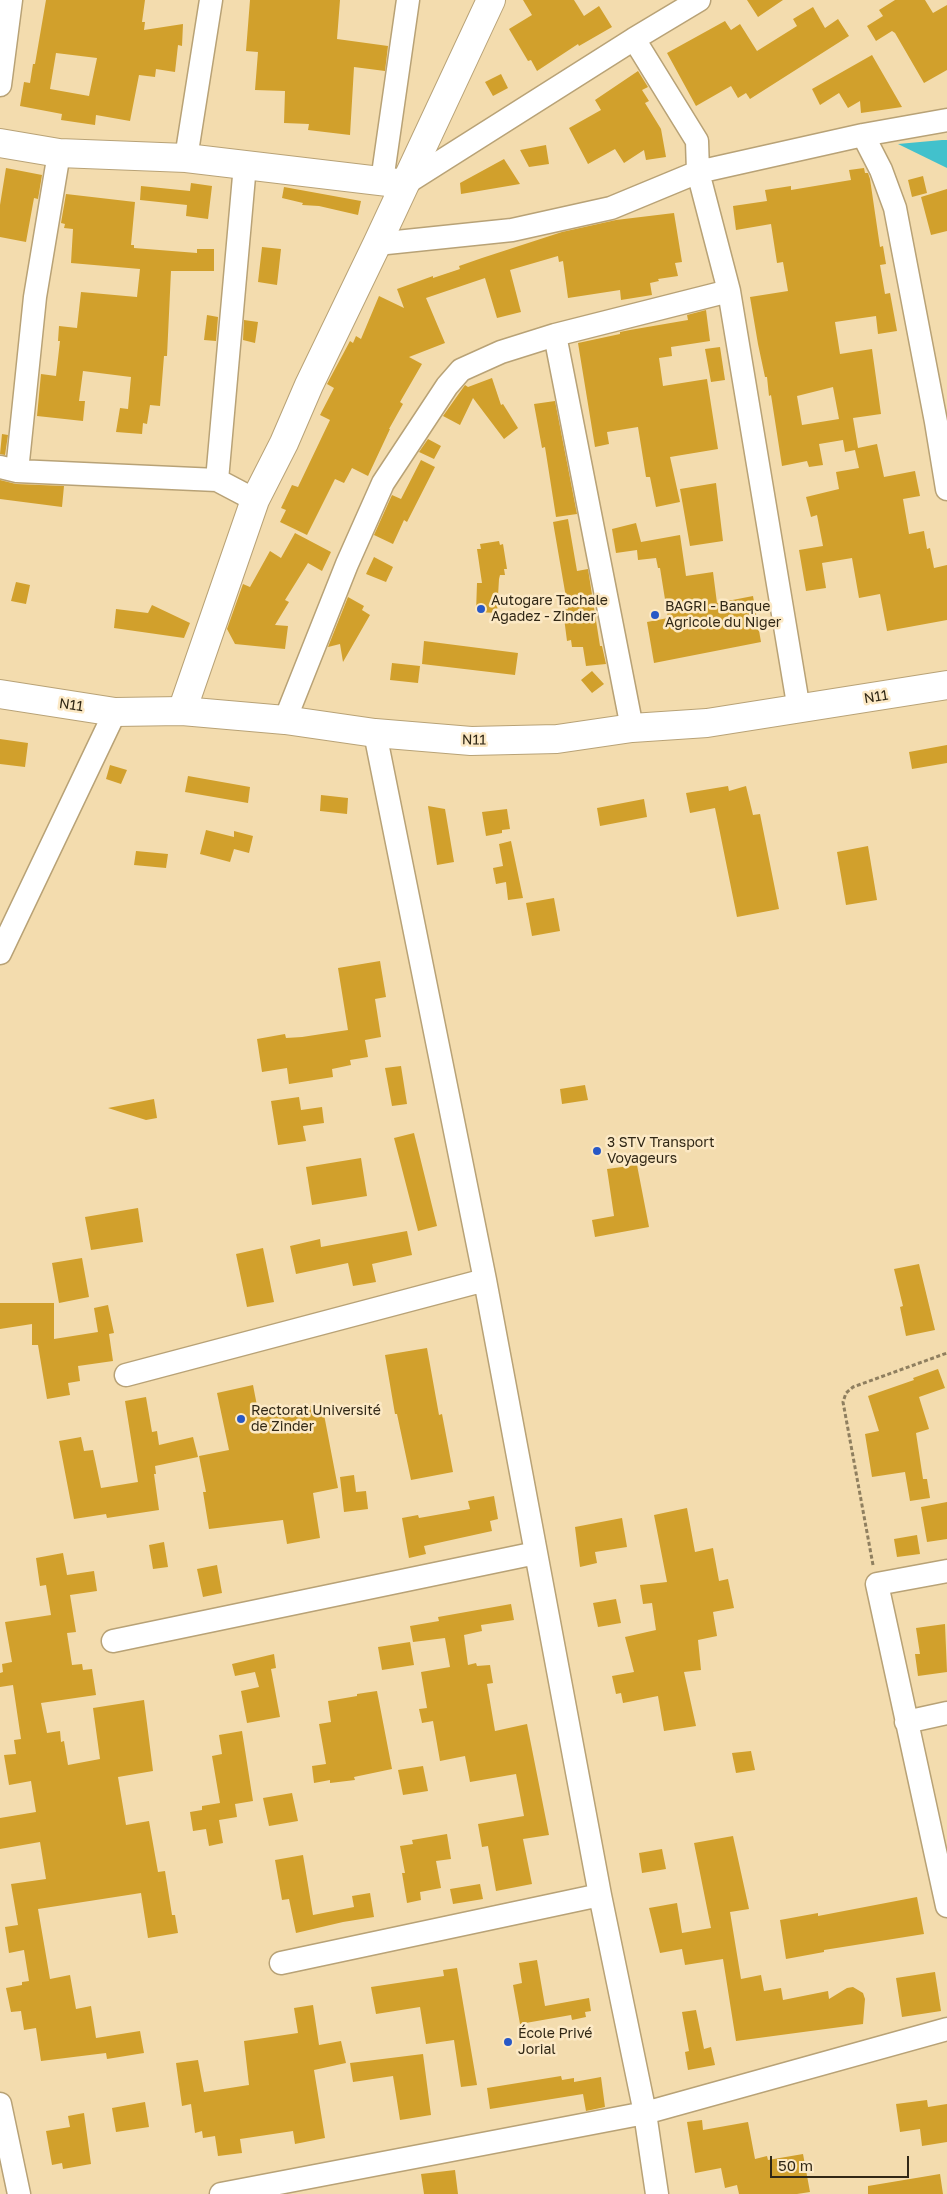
<!DOCTYPE html>
<meta charset="utf-8">
<style>
body{margin:0}
#map{position:relative;width:947px;height:2194px;overflow:hidden;background:#f3dcae;font-family:"Golos Text",sans-serif}
canvas{display:block}
.scale{position:absolute;left:770px;top:2156px;width:139px;height:22px;box-sizing:border-box;border:2px solid #312816;border-top:0;padding-left:6px;font-size:15px;line-height:18px;white-space:nowrap;color:#312816;-webkit-text-stroke:4px #fce9c5;paint-order:stroke}
</style>
<div id="map">
<canvas width="947" height="2194"></canvas>
<div class="scale">50 m</div>
</div>
<script>
const g = document.querySelector('canvas').getContext('2d');
g.lineJoin = 'round';
function fillPath(path, color) { g.fillStyle = color; g.fill(path, 'evenodd'); }
const shape = rows => new Path2D(rows.map(r => 'M' + r).join(''));
function trace(path, color, width, dash) { g.strokeStyle = color; g.lineWidth = width; g.lineCap = dash ? 'butt' : 'round'; g.setLineDash(dash || []); g.stroke(path); }
function drawText(font, color, halo, rows, align = 'center') {
  g.font = font + ' "Golos Text",sans-serif'; g.lineWidth = 5; g.setLineDash([]); g.textBaseline = 'middle'; g.strokeStyle = halo; g.fillStyle = color; for (const [text, x, y, turn = 0] of rows) {
    g.save(); g.translate(x, y); g.rotate((+turn || 0) * Math.PI / 180); g.textAlign = isNaN(turn) ? turn : align; if (halo) g.strokeText(text, 0, 0); g.fillText(text, 0, 0); g.restore();
  }
}
fillPath(shape([
 [947,140,947,168,898,144,942,140]
]), '#42c1cc');
fillPath(shape([
 [46,0,145,0,142,22,145,22,144,30,183,24,182,46,178,45,175,72,156,69,155,77,139,75,130,121,96,115,95,125,61,120,62,114,20,106,24,82,30,83,33,64,35,64],
 [56,53,97,58,89,96,50,89],
 [250,0,340,0,337,39,388,46,385,71,354,67,350,135,308,130,309,124,284,123,285,91,255,90,258,52,246,51],
 [523,0,574,0,584,16,599,6,612,27,579,46,578,44,537,71,531,60,528,61,509,29,532,15],
 [747,0,783,0,758,17],
 [895,0,925,0,933,13,947,5,947,70,924,83,895,33,892,31,876,41,867,26,883,16,879,10],
 [813,7,825,28,838,19,849,36,750,99,746,93,738,98,731,86,696,106,667,53,725,21,731,30,740,24,757,51,797,26,793,19],
 [872,55,902,107,861,113,860,101,848,108,839,93,820,105,812,89],
 [638,71,648,87,642,90,649,101,645,103,661,129,666,157,646,160,644,150,624,163,615,149,588,164,569,128,601,110,595,100],
 [501,74,508,88,493,96,485,82],
 [546,145,549,164,529,167,520,150],
 [504,159,520,184,461,194,460,183],
 [6,168,42,175,38,199,34,198,26,242,0,237,0,205],
 [864,168,865,173,868,173,870,179,880,247,883,246,886,264,880,265,885,294,890,293,897,331,878,334,876,316,835,322,840,354,872,349,881,414,853,418,858,448,877,444,884,477,915,471,920,496,903,499,909,534,924,531,927,549,930,548,934,568,947,565,947,620,887,631,880,594,859,598,852,558,822,563,826,588,806,591,799,550,823,546,817,515,811,517,806,497,839,489,836,472,859,468,855,450,845,452,843,440,819,444,823,465,809,467,807,461,782,466,771,395,769,396,767,377,765,377,758,344,750,297,788,291,783,262,777,263,771,224,736,230,733,206,767,201,765,190,791,186,791,190,851,180,849,170],
 [833,387,839,419,802,425,797,396],
 [923,176,927,193,912,197,908,180],
 [191,183,212,186,208,219,186,216,187,205,140,200,141,186,190,191],
 [284,187,361,201,358,215,319,206,302,205,303,203,282,198],
 [947,189,947,231,931,235,921,197],
 [66,194,135,202,131,245,134,245,134,248,197,253,197,249,214,249,214,271,171,271,167,356,164,356,160,406,150,405,147,424,143,423,142,434,116,432,120,408,128,409,131,377,83,371,79,401,85,401,83,421,37,416,41,374,56,376,60,341,58,341,59,326,77,328,81,292,137,297,140,269,71,263,73,229,64,228,65,224,61,223],
 [674,213,682,262,675,263,678,276,658,279,659,281,650,283,652,295,621,300,620,290,568,298,563,261,559,262,558,256,510,270,521,312,497,318,485,278,426,298,445,343,409,357,422,364,400,402,403,404,389,429,390,429,368,476,352,468,344,483,335,479,307,535,280,522,286,510,281,508,292,485,298,487,330,420,320,415,334,388,327,384,350,341,353,343,356,336,361,339,379,296,404,308,397,289,433,276,433,278,460,269,459,266,482,258,562,232,616,220],
 [262,247,281,249,277,285,258,282],
 [706,310,710,341,671,347,672,356,659,358,663,386,707,379,718,449,670,457,680,502,656,507,650,477,646,477,638,427,607,432,609,444,595,447,578,343,620,334,620,332,630,330,688,320,687,315],
 [207,315,218,317,216,341,204,340],
 [244,320,258,322,255,343,243,340],
 [720,347,725,380,711,382,705,349],
 [492,378,501,405,503,404,518,428,504,439,473,398,460,425,443,416,465,385,468,387],
 [555,401,577,514,556,517,545,447,542,448,534,404],
 [2,434,8,435,5,455,0,454],
 [428,439,441,446,434,459,419,452],
 [421,460,435,467,407,522,404,520,393,544,374,535,392,495,401,499],
 [0,480,16,484,64,486,62,507,0,499],
 [716,483,723,541,690,546,680,489],
 [568,519,577,571,588,569,600,646,602,646,606,664,586,666,583,647,572,647,571,640,567,641,563,610,568,609,553,522],
 [636,523,641,542,680,535,686,576,713,572,717,603,753,596,761,642,654,663,647,622,668,618,660,568,658,568,656,558,638,560,637,550,616,553,612,529],
 [295,533,331,552,322,571,308,563,285,600,289,602,275,625,288,626,285,649,235,644,227,629,243,584,250,587,270,551,281,558],
 [499,541,500,545,503,544,507,569,504,569,505,575,500,575,499,579,497,613,476,612,477,583,482,583,477,549,481,549,480,544],
 [374,557,393,567,386,582,366,574],
 [16,582,30,585,26,604,11,601],
 [348,597,364,606,362,610,370,615,343,662,340,644,328,647],
 [152,605,190,623,184,638,114,628,116,609,148,613],
 [424,641,518,653,515,675,422,664],
 [392,663,420,666,418,683,390,680],
 [592,671,604,684,592,693,581,680],
 [0,739,28,743,25,767,0,764],
 [947,745,947,763,912,769,909,752],
 [110,765,127,770,121,784,106,779],
 [188,776,250,787,248,803,185,792],
 [728,786,729,791,746,786,753,815,760,814,779,909,737,917,715,808,690,813,686,793],
 [321,795,348,798,347,814,320,811],
 [644,799,647,817,600,826,597,808],
 [428,806,445,809,454,862,437,865],
 [507,809,510,829,502,830,502,833,486,836,482,812],
 [206,830,234,837,234,831,253,836,249,853,234,849,230,862,200,854],
 [511,841,523,898,508,900,506,882,496,884,493,868,503,866,499,844],
 [868,846,877,900,846,905,837,852],
 [136,851,168,854,166,868,134,865],
 [554,898,560,931,532,936,526,903],
 [380,961,386,997,375,999,381,1037,365,1040,368,1057,350,1060,351,1065,332,1069,333,1077,289,1084,287,1068,262,1072,257,1039,285,1034,286,1038,302,1037,348,1030,338,968],
 [401,1066,407,1104,392,1106,385,1068],
 [585,1085,588,1100,562,1104,560,1089],
 [299,1097,301,1110,322,1107,324,1123,303,1126,306,1141,278,1145,271,1101],
 [154,1099,157,1118,146,1120,108,1108],
 [414,1133,437,1226,418,1231,394,1138],
 [361,1158,367,1196,312,1205,306,1167],
 [637,1165,649,1227,595,1237,592,1220,614,1216,607,1169],
 [138,1208,143,1242,91,1250,85,1217],
 [407,1231,412,1255,372,1264,376,1282,353,1286,348,1263,296,1274,290,1246,320,1239,321,1247],
 [263,1248,274,1302,247,1307,236,1254],
 [82,1258,89,1297,59,1303,52,1263],
 [919,1264,935,1330,906,1336,900,1307,903,1306,894,1269],
 [0,1303,54,1303,54,1339,98,1332,94,1308,108,1305,114,1333,109,1334,113,1361,78,1366,80,1381,68,1383,70,1395,47,1399,38,1345,32,1345,32,1324,0,1329],
 [427,1348,439,1415,442,1414,453,1472,411,1480,397,1414,395,1414,385,1355],
 [938,1369,945,1388,919,1397,929,1429,916,1433,923,1479,927,1479,930,1498,910,1501,905,1472,872,1477,865,1434,879,1431,868,1396,914,1380,913,1378],
 [253,1385,259,1416,322,1404,338,1488,313,1493,320,1538,287,1544,283,1520,209,1529,203,1492,206,1492,199,1456,229,1450,217,1393],
 [146,1397,152,1432,157,1431,159,1445,193,1437,198,1457,155,1466,156,1474,154,1474,159,1510,107,1518,106,1514,74,1519,59,1441,81,1437,84,1451,93,1450,101,1488,138,1482,125,1401],
 [354,1475,356,1492,366,1491,368,1509,344,1512,340,1477],
 [494,1496,498,1519,490,1521,492,1531,424,1546,426,1554,409,1558,402,1518,418,1515,419,1518,470,1509,468,1501],
 [947,1502,947,1539,927,1542,921,1507],
 [687,1508,695,1552,713,1548,719,1581,728,1579,734,1608,713,1612,717,1636,698,1640,701,1670,684,1672,696,1726,664,1731,658,1696,623,1703,621,1693,616,1694,612,1676,634,1672,625,1637,656,1630,652,1603,643,1604,640,1585,667,1582,654,1515],
 [622,1518,627,1547,595,1552,597,1563,580,1567,575,1527],
 [917,1535,920,1554,897,1557,894,1539],
 [164,1542,168,1567,153,1569,149,1545],
 [63,1553,67,1575,94,1571,97,1591,70,1595,76,1632,67,1633,72,1665,82,1664,83,1670,92,1669,96,1695,41,1703,47,1733,60,1731,61,1742,64,1741,68,1765,100,1759,93,1708,144,1700,153,1771,118,1777,126,1825,149,1821,158,1872,165,1871,172,1915,175,1915,178,1933,148,1938,141,1893,38,1909,50,1979,70,1975,76,2009,91,2006,96,2038,140,2031,144,2053,107,2059,106,2053,41,2061,36,2028,24,2030,21,2011,11,2012,6,1988,22,1985,22,1982,29,1981,24,1950,9,1953,5,1927,18,1925,11,1884,46,1879,40,1842,0,1849,0,1818,36,1812,31,1781,9,1785,4,1755,16,1754,14,1740,21,1739,13,1685,0,1687,0,1673,3,1672,2,1664,12,1662,5,1622,51,1615,46,1585,40,1586,36,1558],
 [217,1565,222,1593,203,1597,197,1569],
 [616,1599,621,1623,598,1627,593,1603],
 [511,1604,514,1620,481,1625,482,1631,464,1635,468,1665,476,1663,477,1666,490,1665,493,1683,487,1684,495,1731,527,1724,549,1835,523,1839,532,1884,496,1891,488,1846,482,1847,478,1824,524,1816,516,1774,470,1782,465,1756,440,1761,433,1721,422,1723,419,1709,427,1708,421,1672,450,1667,445,1638,413,1642,410,1626,439,1621,438,1617],
 [945,1624,947,1672,918,1676,915,1654,920,1654,916,1628],
 [410,1642,414,1665,382,1670,378,1647],
 [274,1654,276,1668,271,1669,280,1717,247,1723,241,1691,259,1687,255,1672,235,1676,232,1664],
 [377,1691,392,1769,354,1777,355,1780,330,1783,330,1780,314,1783,312,1766,326,1764,319,1724,331,1722,328,1701,357,1696,357,1694],
 [242,1731,253,1801,235,1804,237,1817,219,1820,223,1843,209,1846,206,1829,193,1831,190,1812,202,1810,202,1806,220,1803,212,1756,222,1754,219,1735],
 [751,1751,755,1770,736,1773,732,1753],
 [423,1766,428,1791,403,1795,398,1770],
 [292,1793,298,1821,269,1826,263,1798],
 [447,1834,451,1859,436,1861,441,1888,420,1892,421,1900,407,1903,402,1873,405,1873,400,1846,413,1844,412,1840],
 [733,1836,749,1909,730,1912,741,1979,761,1975,764,1991,781,1988,783,2000,828,1991,829,1999,847,1988,853,1987,863,1993,865,1999,863,2024,736,2041,723,1959,685,1965,682,1949,660,1953,649,1908,677,1903,682,1933,711,1928,694,1843],
 [662,1849,666,1869,642,1873,639,1853],
 [303,1855,313,1915,354,1907,352,1896,370,1893,374,1917,343,1922,296,1933,289,1899,282,1900,275,1860],
 [480,1884,483,1899,453,1904,450,1889],
 [917,1897,924,1934,824,1950,824,1952,786,1959,780,1920,818,1913,818,1916],
 [537,1960,545,2006,589,1998,591,2011,585,2012,586,2017,572,2020,571,2015,520,2024,513,1985,522,1983,519,1963],
 [457,1968,477,2085,461,2087,454,2040,426,2044,420,2007,376,2014,371,1987,444,1976,443,1970],
 [935,1972,941,2011,902,2017,896,1978],
 [313,2005,319,2045,341,2041,346,2063,314,2070,325,2138,295,2144,293,2131,240,2139,242,2153,218,2156,215,2136,203,2138,202,2131,195,2133,191,2104,182,2106,176,2063,198,2060,204,2092,249,2085,244,2041,298,2033,294,2008],
 [696,2010,704,2049,711,2047,715,2065,688,2070,685,2052,689,2051,682,2012],
 [423,2054,431,2115,400,2120,393,2076,353,2082,350,2063],
 [561,2076,562,2080,574,2078,574,2082,601,2077,605,2107,586,2111,583,2094,490,2109,487,2088],
 [927,2100,928,2107,947,2104,947,2142,922,2146,920,2129,900,2132,896,2104],
 [145,2102,149,2127,116,2132,112,2108],
 [84,2113,91,2164,63,2169,62,2163,52,2165,46,2131,70,2127,68,2116],
 [702,2120,703,2130,748,2122,755,2159,767,2156,768,2160,803,2154,810,2192,797,2194,739,2194,737,2185,725,2188,721,2168,695,2173,687,2122],
 [455,2170,458,2194,424,2194,421,2174],
 [940,2174,943,2194,868,2194,868,2186]
]), '#d1a02c');
const minor = shape([
 [634,39,697,141,698,172,729,291,799,710],
 [0,85,11,0],
 [863,135,881,170,895,208,936,422,947,489],
 [186,158,211,0],
 [382,181,408,0],
 [405,184,634,39,699,0],
 [377,244,512,230,611,208,698,172,863,135,947,120],
 [0,467,17,471,217,480,255,500],
 [17,471,35,297,59,153],
 [217,480,245,165],
 [285,720,347,564,383,483,447,386,461,370,501,352,555,335],
 [632,728,555,335,729,291],
 [375,733,485,1280,600,1895,645,2113,657,2194],
 [0,953,115,712],
 [126,1375,485,1280],
 [947,1571,877,1584,947,1906],
 [113,1641,536,1553],
 [906,1722,947,1713],
 [281,1963,600,1895],
 [0,2104,19,2194],
 [221,2194,645,2113,947,2029]
]);
const tertiary = shape([
 [0,143,59,153,186,158,405,184],
 [182,711,255,500,284,443,309,385,377,244,491,0]
]);
const primary = shape([
 [0,694,115,712,182,711,285,720,375,733,471,741,557,739,632,728,707,723,947,685]
]);
trace(minor, '#b8a276', 25);
trace(tertiary, '#b8a276', 30);
trace(primary, '#b8a276', 30);
trace(shape([
 [873,1565,843,1402,846,1393,853,1387,947,1353]
]), '#8f7f5f', 3, [4, 2.5]);
trace(minor, '#fff', 22);
trace(tertiary, '#fff', 28);
trace(primary, '#fff', 28);
for (const [x, y, r, color] of [
 [481,609,5,"#2858c6"],
 [655,615,5,"#2858c6"],
 [597,1151,5,"#2858c6"],
 [241,1419,5,"#2858c6"],
 [508,2042,5,"#2858c6"]
]) { const dot = new Path2D(); dot.arc(x, y, r, 0, 2 * Math.PI); g.fillStyle = color; g.fill(dot); trace(dot, '#fce9c5', 2); }
drawText('14px', '#312816', '#fce9c5', [
 ["Autogare Tachale",491,601],
 ["Agadez - Zinder",491,617],
 ["BAGRI - Banque",665,607],
 ["Agricole du Niger",665,623],
 ["3 STV Transport",607,1143],
 ["Voyageurs",607,1159],
 ["Rectorat Université",251,1411],
 ["de Zinder",251,1427],
 ["École Privé",518,2034],
 ["Jorial",518,2050]
], 'left');
drawText('14px', '#312816', '#fce9c5', [
 ["N11",876,697,-9],
 ["N11",71,705,8],
 ["N11",474,740,1]
]);
</script>
